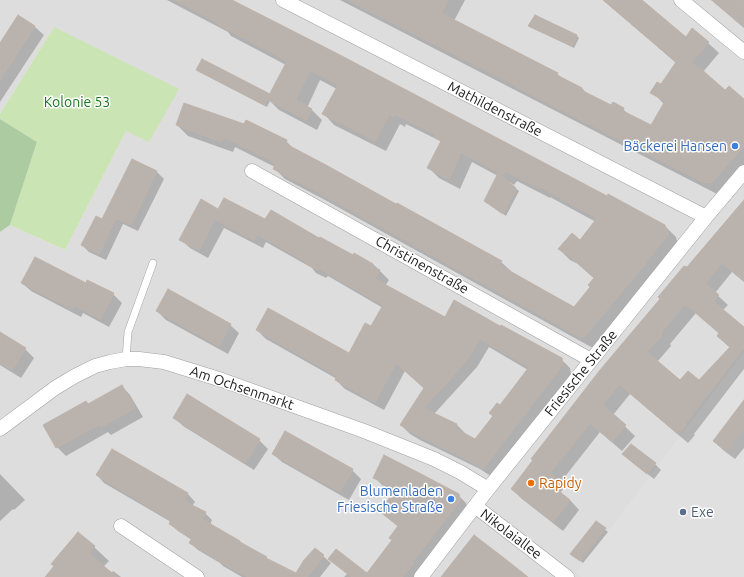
<!DOCTYPE html>
<meta charset="utf-8">
<style>
body{margin:0}
canvas{display:block;background:#f0ede7}
</style>
<canvas width="744" height="577"></canvas>
<script>
const g = document.querySelector('canvas').getContext('2d');
g.lineJoin = 'round';
function fillPath(path, color) { g.fillStyle = color; g.fill(path, 'evenodd'); }
const shape = rows => new Path2D(rows.map(r => 'M' + r).join(''));
function trace(path, color, width, dash) { g.strokeStyle = color; g.lineWidth = width; g.lineCap = dash ? 'butt' : 'round'; g.setLineDash(dash || []); g.stroke(path); }
function drawText(font, color, halo, rows, align = 'center') {
  g.font = font + ' Ubuntu,sans-serif'; g.lineWidth = 3; g.setLineDash([]); g.textBaseline = 'middle'; g.strokeStyle = halo; g.fillStyle = color; for (const [text, x, y, turn = 0] of rows) {
    g.save(); g.translate(x, y); g.rotate((+turn || 0) * Math.PI / 180); g.textAlign = isNaN(turn) ? turn : align; if (halo) g.strokeText(text, 0, 0); g.fillText(text, 0, 0); g.restore();
  }
}
fillPath(shape([
 [0,0,744,0,744,577,0,577,0,232,10,225,65,250,126,131,54,27,0,114]
]), '#dedddd');
fillPath(shape([
 [54,27,179,89,149,142,126,131,65,250,10,225,37,142,0,119,0,114]
]), '#cbe4b3');
fillPath(shape([
 [0,119,37,142,10,225,0,232]
]), '#adcba0');
fillPath(shape([
 [744,352,744,400,713,441,726,451,744,428,744,577,581,577,576,573]
]), '#e0e0e0');
fillPath(shape([
 [167,0,231,0,607,197,665,226,676,237,678,245,596,347,591,347,325,200,285,179,274,168,275,167,235,147,233,152,188,136,177,125,286,141,295,150,501,262,512,272,574,308,591,287,595,279,580,265,570,260,559,249,580,241,596,222,550,197,550,198,517,181,514,185,509,182,509,183,519,191,506,216,488,203,498,176,472,162,460,189,439,178,428,167,441,143,440,141,406,124,405,127,400,124,386,151,334,125,324,114,337,89,320,80,307,108,311,109,322,120,317,130,279,110,270,101,267,107,200,72,270,96,286,65,231,36,228,32],
 [340,0,465,0,454,21,557,74,562,78,582,88,587,94,612,106,623,109,629,115,652,127,664,104,652,92,661,86,676,63,603,0,641,0,686,38,708,43,719,53,703,72,725,91,744,100,744,168,717,194],
 [711,0,744,0,744,28],
 [19,16,35,27,44,35,0,102,0,44],
 [530,26,577,36,579,38,574,48,532,28],
 [132,160,157,172,164,179,138,231,123,224,106,260,89,252,82,245,102,221],
 [744,201,744,282,732,272,715,293,728,305,723,310,744,328,744,369,694,434,695,435,688,443,630,394,613,415,635,436,622,451,600,432,560,483,564,488,560,493,570,500,579,510,563,531,522,499,512,489,687,269],
 [696,313,720,334,718,336,730,348,699,382,680,381,657,362,671,346,670,344],
 [219,210,265,220,320,240,373,264,389,280,385,286,445,319,501,328,561,359,570,368,571,374,492,477,480,469,420,440,410,434,401,425,425,389,405,371,384,410,345,389,336,380,337,379,266,339,257,330,349,354,372,327,383,308,328,276,326,278,316,273,312,268,266,242,263,248,224,228,208,258,190,248,181,240],
 [489,347,528,370,500,407,494,416,475,440,466,434,457,425,434,414,477,367],
 [22,283,86,284,113,294,122,303,109,327,83,313,81,317,31,291],
 [157,311,230,325,239,333,228,354,166,320],
 [0,334,25,349,34,358,21,378,0,365],
 [122,386,130,395,143,417,111,435,108,432,66,456,57,447,86,402,89,404],
 [744,402,744,448,735,459,723,450,714,441],
 [174,417,259,440,268,449,254,470,183,426],
 [112,450,188,494,195,502,192,506,205,513,212,520,210,525,266,558,268,560,297,575,315,549,331,563,320,577,242,577,223,566,220,563,198,550,190,543,192,540,178,531,170,524,171,522,104,483,97,475],
 [273,454,352,470,361,479,349,500,282,462],
 [630,460,655,464,661,470,654,479],
 [0,474,25,500,14,510,13,509,0,521],
 [374,477,458,495,466,503,467,509,415,577,344,577,347,574,337,566,330,559,367,574,393,540,399,527,388,518,380,511,396,492,382,485],
 [596,522,608,532,583,563,574,556],
 [94,547,109,561,103,567,111,574,113,571,121,577,52,577]
]), '#0003');
const building = shape([
 [175,0,232,0,340,55,607,196,608,194,665,225,668,234,645,264,585,336,580,337,314,190,273,169,276,163,224,137,222,142,176,125,184,103,244,124,246,120,287,140,286,144,326,165,396,204,397,203,502,261,499,265,574,307,590,287,588,285,594,278,568,255,558,249,572,233,580,240,597,218,540,187,539,188,506,171,503,175,461,152,449,179,427,168,441,141,435,138,436,135,395,114,394,117,389,114,375,141,339,122,339,123,322,114,338,85,310,70,295,100,312,109,306,120,267,99,287,61,219,25,220,24,175,0],
 [348,0,448,0,441,13,558,73,557,75,582,88,581,90,611,105,613,102,624,108,623,111,651,125,665,101,650,93,657,82,661,84,676,62,603,0,642,0,686,37,692,28,709,42,691,63,700,68,725,90,729,86,744,99,744,146,712,182,705,183,516,87,517,86,497,76,348,0],
 [712,0,744,0,744,27,712,0],
 [18,15,35,26,0,80,0,43,18,15],
 [535,15,577,35,572,46,528,26,535,15],
 [202,59,270,94,264,105,196,70,202,59],
 [132,159,157,171,131,225,116,218,99,254,81,245,96,216,102,219,132,159],
 [498,173,516,188,503,214,484,201,498,173],
 [224,198,265,219,271,210,319,238,320,237,353,255,354,253,373,264,372,266,380,270,375,279,445,317,454,300,500,326,501,325,562,358,563,364,483,469,470,461,410,431,400,425,424,388,396,363,375,402,335,380,337,376,256,330,268,308,349,353,365,323,371,326,383,305,318,268,317,270,306,264,307,262,257,234,254,240,215,219,199,250,179,240,201,199,218,209,224,198],
 [480,339,529,367,500,405,497,403,489,413,493,416,475,439,455,428,457,424,423,408,447,383,468,358,480,339],
 [744,200,744,281,722,263,705,283,719,295,713,301,744,327,744,348,728,367,729,367,685,424,686,425,678,434,619,384,603,405,626,425,612,442,590,423,550,473,555,477,550,484,570,500,553,522,511,489,533,460,531,459,600,370,660,299,658,297,684,266,687,267,744,200],
 [685,304,719,333,717,336,730,347,699,380,688,371,680,380,647,352,662,335,660,334,685,304],
 [35,257,86,283,87,280,114,293,100,319,74,305,72,309,21,283,35,257],
 [168,289,231,324,219,346,156,311,168,289],
 [0,332,26,348,12,370,0,363,0,332],
 [122,385,135,408,101,427,100,424,56,448,43,425,86,401,88,404,122,385],
 [187,394,260,439,245,463,173,418,187,394],
 [744,400,744,428,726,451,713,441,744,400],
 [285,431,353,469,340,492,272,454,285,431],
 [631,444,656,463,647,474,622,454,631,444],
 [112,449,188,493,184,501,206,512,202,519,240,541,240,542,267,557,266,558,296,573,304,560,315,548,324,555,307,577,248,577,227,566,228,566,215,559,216,558,189,543,192,538,169,524,171,520,96,475,112,449],
 [384,455,423,475,459,494,460,501,412,562,414,563,402,577,352,577,328,559,336,549,367,573,392,540,389,538,398,526,379,511,397,489,373,478,384,455],
 [596,521,606,528,580,561,570,554,596,521],
 [78,532,95,546,89,554,117,577,45,577,54,566,51,564,78,532],
 [474,535,504,558,528,577,441,577,474,535]
]);
fillPath(building, '#b9b2ad');
trace(building, '#c0b4ab', 1);
const lane = shape([
 [126,359,128,332,153,263]
]);
const street = shape([
 [283,0,706,217],
 [681,0,744,52],
 [252,171,591,360],
 [0,429,55,388,75,376,95,366,110,362,126,359,139,359,164,362,222,380,364,431,434,459,460,472,488,489],
 [475,506,567,577],
 [121,526,197,577],
 [421,577,488,489,706,217,744,172]
]);
trace(lane, '#a1a1a1', 8);
trace(street, '#a1a1a1', 15);
trace(lane, '#fff', 7);
trace(street, '#fff', 14);
for (const [x, y, r, color] of [
 [735,146,4,"#3f7fe0"],
 [531,483,4,"#e8710a"],
 [451,499,4,"#3f7fe0"],
 [683,512,4,"#5c6f8a"]
]) { const dot = new Path2D(); dot.arc(x, y, r, 0, 2 * Math.PI); g.fillStyle = color; g.fill(dot); trace(dot, '#fff', 1.5); }
drawText('14px', '#17751f', '#fff', [
 ["Kolonie 53",77,102]
]);
drawText('14px', '#202020', '#fff', [
 ["Mathildenstraße",495,109,27],
 ["Christinenstraße",422,265,29],
 ["Friesische Straße",581,373,-51],
 ["Am Ochsenmarkt",242,388,19],
 ["Nikolaiallee",511,534,37]
]);
drawText('14px', '#366cbe', '#fff', [
 ["Bäckerei Hansen",727,146],
 ["Blumenladen",443,491],
 ["Friesische Straße",443,507]
], 'right');
drawText('14px', '#c56008', '#fff', [
 ["Rapidy",539,483]
], 'left');
drawText('14px', '#4e5e75', '#fff', [
 ["Exe",691,512]
], 'left');
</script>
